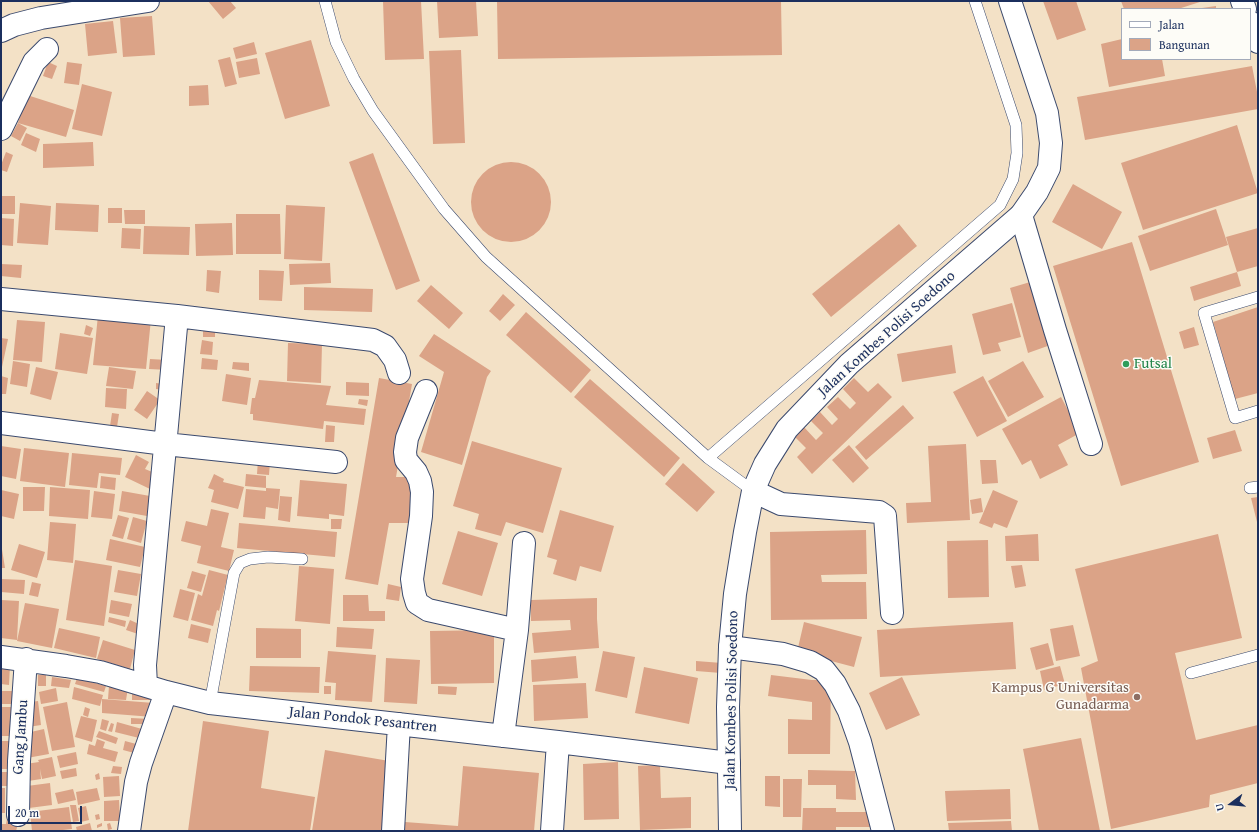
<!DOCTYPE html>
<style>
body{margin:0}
#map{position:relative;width:1259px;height:832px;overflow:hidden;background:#f3e1c6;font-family:"Gentium Book Plus",serif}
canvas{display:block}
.frame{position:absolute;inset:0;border:2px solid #1b2f5e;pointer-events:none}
.legend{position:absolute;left:1121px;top:8px;width:130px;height:52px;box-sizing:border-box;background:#fdfcf7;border:1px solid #a3aaba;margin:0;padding:5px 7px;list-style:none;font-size:12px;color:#1b2f5e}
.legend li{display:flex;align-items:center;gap:8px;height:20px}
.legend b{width:20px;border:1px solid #a3aaba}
.north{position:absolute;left:1211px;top:784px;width:40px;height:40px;-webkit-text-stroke:3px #fdfcf7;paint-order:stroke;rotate:254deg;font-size:11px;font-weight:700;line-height:16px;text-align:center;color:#1b2f5e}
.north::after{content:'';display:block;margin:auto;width:14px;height:18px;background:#1b2f5e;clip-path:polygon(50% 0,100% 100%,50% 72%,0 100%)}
.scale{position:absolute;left:8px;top:806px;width:74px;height:18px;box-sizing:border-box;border:2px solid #1b2f5e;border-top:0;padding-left:5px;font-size:12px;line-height:14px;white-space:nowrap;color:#1b2f5e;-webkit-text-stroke:3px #fdfcf7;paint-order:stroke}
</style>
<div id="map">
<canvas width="1259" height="832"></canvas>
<div class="frame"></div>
<ul class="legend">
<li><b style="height:5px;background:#fff"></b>Jalan</li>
<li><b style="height:11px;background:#dba387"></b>Bangunan</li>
</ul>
<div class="north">U</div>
<div class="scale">20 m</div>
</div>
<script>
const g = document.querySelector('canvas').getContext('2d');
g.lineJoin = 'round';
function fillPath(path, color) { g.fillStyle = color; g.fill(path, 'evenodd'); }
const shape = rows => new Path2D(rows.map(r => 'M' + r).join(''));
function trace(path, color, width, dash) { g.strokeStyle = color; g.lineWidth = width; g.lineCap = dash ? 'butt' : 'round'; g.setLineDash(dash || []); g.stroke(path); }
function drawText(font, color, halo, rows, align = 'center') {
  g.font = font + ' "Gentium Book Plus",serif'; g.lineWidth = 3; g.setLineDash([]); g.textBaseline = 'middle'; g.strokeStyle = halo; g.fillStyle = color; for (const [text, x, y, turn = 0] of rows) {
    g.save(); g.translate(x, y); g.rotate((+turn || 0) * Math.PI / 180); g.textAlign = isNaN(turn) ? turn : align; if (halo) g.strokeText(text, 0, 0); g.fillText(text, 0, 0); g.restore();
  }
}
fillPath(shape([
 [208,1,230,1,236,8,223,19],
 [383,1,421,1,424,59,385,60],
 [437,1,476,1,478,36,439,38],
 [497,1,781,1,782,55,498,59],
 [1043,1,1076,1,1086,30,1057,40],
 [1121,1,1203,1,1178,9,1124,9],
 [1216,6,1216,9,1202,9,1202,8],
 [152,16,155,55,123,57,120,18],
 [113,21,117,53,88,56,85,24],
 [1122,39,1122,59,1162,59,1165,76,1109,87,1101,44],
 [311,40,330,106,285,119,265,53],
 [254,42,257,54,236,59,233,48],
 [461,50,465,143,433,144,429,51],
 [230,57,237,84,225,87,218,60],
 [257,58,260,74,239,78,236,62],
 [48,62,57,66,52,79,43,76],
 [67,62,82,64,79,85,64,83],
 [1252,66,1258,97,1258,109,1085,140,1077,97],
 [82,84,112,92,102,136,72,129],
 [208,85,209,105,189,106,189,86],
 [27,95,74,110,66,137,18,123],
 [18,123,27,128,20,141,11,136],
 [1237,125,1258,193,1143,230,1121,163],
 [26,133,40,139,36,152,21,145],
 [93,142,94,166,43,168,43,144],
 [6,152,13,155,7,172,1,170,1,165],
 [373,153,420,281,396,290,349,162],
 '471 202a40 40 0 1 1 80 0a40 40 0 1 1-80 0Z',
 [1073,184,1122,212,1102,249,1052,222],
 [1,196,15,196,15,214,1,214],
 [20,203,51,206,48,245,17,243],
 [56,203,99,205,98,232,55,230],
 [286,205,325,207,322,261,284,259],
 [108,208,122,208,122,223,108,223],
 [1216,209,1228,245,1150,271,1138,236],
 [124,210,145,210,145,224,125,224],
 [236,214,280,214,281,254,236,254],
 [1,218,14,219,13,246,1,245],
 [232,223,233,255,196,256,195,224],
 [899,224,917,246,831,317,812,294],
 [144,226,190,227,189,255,143,254],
 [122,228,141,229,140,249,121,248],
 [1258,228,1258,266,1237,272,1226,237],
 [1132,242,1199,462,1121,486,1053,266],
 [330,263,331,283,290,285,289,264],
 [1,264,22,265,21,278,1,276],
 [207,270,221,271,219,293,206,291],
 [259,270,284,271,282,301,259,300],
 [1237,272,1241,286,1194,301,1190,287],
 [1037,280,1056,343,1028,353,1010,288],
 [431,285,463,313,449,329,417,301],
 [304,287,373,289,372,312,304,310],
 [503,294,515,305,500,321,489,311],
 [1012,303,1021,337,998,343,1001,351,983,355,972,314],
 [1258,307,1258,393,1235,399,1213,322],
 [526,312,591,370,571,393,506,335],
 [98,315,151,319,146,369,93,365],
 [17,320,45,322,42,362,13,360],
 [203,322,215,322,215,337,203,337],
 [86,325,93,328,90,336,84,334],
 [1194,327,1199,345,1184,349,1179,332],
 [60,333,93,338,87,374,55,369],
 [434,334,491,371,487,377,462,465,421,452,444,372,419,356],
 [1,338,8,339,2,367,1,367],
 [202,340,213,342,212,355,200,354],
 [288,343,322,344,321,383,287,381],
 [952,345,956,373,902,382,897,354],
 [202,358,218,360,217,370,201,369],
 [150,359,168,360,168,370,149,369],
 [13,361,30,364,27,387,10,384],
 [1023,361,1044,397,1008,417,988,381],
 [233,362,249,363,249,371,232,369],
 [36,367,58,372,51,400,30,394],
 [109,367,136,371,133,389,106,386],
 [226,374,251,378,247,405,222,401],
 [1,376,8,378,6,394,1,394],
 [983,376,1007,421,977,437,953,392],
 [379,378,412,384,396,477,416,477,416,523,389,523,378,585,345,579],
 [854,378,868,392,878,383,892,397,812,474,797,457,806,448,793,435,803,426,816,440,823,433,811,421,820,412,832,425,838,419,827,407,838,397,850,409,856,403,843,389],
 [590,379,680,458,664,477,574,397],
 [259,380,331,386,326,405,366,409,364,425,324,421,323,429,253,420,253,414,250,414,252,398,255,398],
 [346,382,369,383,369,396,346,395],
 [156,383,164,384,164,390,156,389],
 [106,388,127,389,126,409,105,407],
 [147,391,160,400,147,419,134,410],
 [1061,397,1080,433,1058,445,1068,465,1040,479,1031,460,1022,465,1002,429],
 [359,399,368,400,367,406,358,404],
 [903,405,914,418,866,460,855,447],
 [112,413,119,414,117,427,110,426],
 [326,425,335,426,334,442,325,442],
 [1235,430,1242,451,1213,459,1207,438],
 [472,441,562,468,543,533,506,522,501,536,475,529,479,514,453,506],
 [966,444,970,520,907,523,906,503,931,502,928,446],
 [849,445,869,468,853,483,832,460],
 [1,446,21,449,16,479,1,476],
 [24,448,69,453,65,487,20,481],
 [72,453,122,458,120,475,99,473,97,488,69,485],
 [136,455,149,462,145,469,157,474,150,489,125,477],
 [258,460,270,461,269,475,257,474],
 [980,460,996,460,998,483,982,484],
 [683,463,715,492,697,512,665,484],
 [214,474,224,479,223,482,244,487,238,509,211,502,214,490,208,488],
 [246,474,266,476,266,488,245,486],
 [101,476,116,478,115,490,100,488],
 [300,480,347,484,344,516,329,514,329,519,297,516],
 [23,487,45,487,44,511,23,511],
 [50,487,90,490,88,519,49,516],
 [266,488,280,489,278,509,266,507,265,519,243,517,246,489,266,491],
 [1,490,19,494,14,519,1,516],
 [993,490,1018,501,1007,528,994,523,992,528,979,523],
 [94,491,115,494,112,519,91,517],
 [122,491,150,496,147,516,119,511],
 [280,496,292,497,290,522,278,520],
 [1258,497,1258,522,1257,522,1251,498],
 [981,498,983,512,972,514,970,500],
 [211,509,229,513,221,547,234,550,229,571,197,563,201,546,181,541,186,521,207,526],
 [560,510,614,526,601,572,580,566,576,581,553,574,557,560,547,557],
 [118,515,129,518,123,539,112,536],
 [133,517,147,521,141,543,127,539],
 [331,519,342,519,341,529,331,529],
 [50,522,76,524,73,563,47,560],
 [239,523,337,532,335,557,237,548],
 [866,530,867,574,821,575,822,582,866,582,867,619,771,620,770,532],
 [458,531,498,543,482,596,442,584],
 [1038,534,1039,561,1006,561,1005,536],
 [1218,534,1242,638,1175,653,1196,740,1258,725,1258,783,1210,795,1209,807,1111,829,1081,668,1098,661,1075,569],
 [110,539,145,547,140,567,106,560],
 [988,540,989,597,948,598,947,541],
 [1,543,5,568,1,568],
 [19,544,45,552,37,578,11,570],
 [75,560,112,566,104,626,66,620],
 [1022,565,1026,586,1015,588,1011,566],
 [299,566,334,569,330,624,295,621],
 [118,570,141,574,137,596,114,592],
 [209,570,228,575,219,611,217,610,213,626,191,620,198,594,202,596],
 [192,571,206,575,201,592,187,588],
 [1,579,25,580,24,594,1,592],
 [32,582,41,584,38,597,29,595],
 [388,584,401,587,399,601,386,599],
 [180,589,195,593,188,621,173,617],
 [343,595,368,595,369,611,385,611,385,621,343,621],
 [597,598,597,619,599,648,534,653,532,633,571,630,570,620,531,621,531,600],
 [1,600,19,601,17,640,1,638],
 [111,600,132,604,129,617,109,613],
 [25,603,59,609,52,648,17,641],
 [109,617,126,621,125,627,108,622],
 [130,620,141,625,138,634,126,630],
 [804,622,862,637,854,667,797,652],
 [1013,622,1016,669,880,677,877,630],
 [191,624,211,629,208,643,188,638],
 [1073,625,1080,656,1056,661,1050,629],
 [337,627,374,629,372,649,336,647],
 [59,628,100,637,96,658,54,648],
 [256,628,301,629,301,658,256,658],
 [494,630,494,683,431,684,430,631],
 [103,640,135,650,130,669,97,659],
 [1048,643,1054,665,1036,670,1030,648],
 [328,651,376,655,372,702,335,700,336,683,325,682],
 [603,651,635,657,627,698,595,691],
 [576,656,578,678,532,682,531,660],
 [386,658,420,660,417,704,384,702],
 [696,661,722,663,721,673,696,671],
 [1,665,10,665,9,685,1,684],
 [250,666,320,667,319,693,249,691],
 [1060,666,1065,684,1044,690,1040,671],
 [644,667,698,678,689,724,635,713],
 [38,675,46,675,46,686,38,686],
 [771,675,812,680,831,680,830,754,788,754,788,719,812,720,812,702,768,696],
 [52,677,71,680,69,688,51,686],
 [902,677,920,715,886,730,869,693],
 [77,678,106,686,104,692,75,684],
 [586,683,588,718,534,721,533,685],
 [109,686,128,688,126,700,108,699],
 [324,686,331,686,331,694,324,694],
 [438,686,457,687,456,695,438,694],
 [74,687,103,695,100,706,72,699],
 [56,688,58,701,41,704,39,692],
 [1,691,13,691,12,704,1,704],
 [132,691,150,691,150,700,132,700],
 [102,699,154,703,153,717,102,713],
 [38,701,41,725,28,727,25,703],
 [67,702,75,747,52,751,43,707],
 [1,707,12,707,11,736,1,736],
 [85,707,90,709,88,717,83,715],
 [81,716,97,720,92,742,75,737],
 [131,718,150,719,150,724,131,724],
 [102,719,109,721,106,731,100,729],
 [203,721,269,731,261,788,315,797,310,831,188,831],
 [117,722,142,729,139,738,115,732],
 [111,723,114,724,112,732,108,731],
 [44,729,49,754,27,758,22,734],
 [99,731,118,738,116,744,96,737],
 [1081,738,1100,831,1039,831,1023,749],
 [97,739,105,742,103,748,118,752,115,762,87,754,89,744,95,746],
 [1,741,12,741,11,769,1,769],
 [125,741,140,745,138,754,123,750],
 [325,750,395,762,384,831,312,831],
 [76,752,78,764,60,768,57,756],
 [52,757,56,776,42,779,40,769,41,779,22,782,19,765,39,762,38,760],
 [618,762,619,819,584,820,583,764],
 [660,765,661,798,691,797,691,828,640,830,638,766],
 [113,766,122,767,121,774,111,773],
 [463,766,539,773,534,831,404,831,405,822,458,826],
 [76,768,77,776,62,779,60,771],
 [808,770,855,771,856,800,836,799,836,785,808,785],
 [1,772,7,772,7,786,1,786],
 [99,773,100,779,96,780,95,775],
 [119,776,120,796,104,797,103,777],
 [765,776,780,776,780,807,765,806],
 [783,779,802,779,801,817,783,817],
 [50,783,52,805,29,808,27,786],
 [1,788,5,788,5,813,1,813],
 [97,788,100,800,78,805,76,792],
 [73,789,76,800,58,804,55,793],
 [1010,789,1011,819,947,821,945,791],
 [119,800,120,821,104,821,104,801],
 [70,805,76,805,79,821,73,822],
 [86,806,89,820,81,822,78,808],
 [69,807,72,829,54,831,32,831,30,812],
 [803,808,836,808,836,812,873,812,873,827,836,827,836,831,802,831],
 [8,814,20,817,16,831,1,831,1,824,6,824],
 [99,814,100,819,96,820,95,815],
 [1011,821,1012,831,949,831,948,823],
 [90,823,92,831,77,831,76,827],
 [102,823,102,826,97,828,97,825],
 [110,823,112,829,108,830,107,824]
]), '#dba387');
const service = shape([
 [325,1,336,42,354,79,373,111,444,209,486,257,708,458,753,491],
 [1258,297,1204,313,1235,418,1258,411],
 [708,458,1000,205,1013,179,1017,153,1016,125,975,1],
 [1250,488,1258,487],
 [1191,673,1258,655],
 [210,703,234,573,240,563,250,559,268,557,302,559]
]);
const minor = shape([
 [1,31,14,25,41,18,148,1],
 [1,129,34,62,47,49],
 [1021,215,1055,330,1091,444],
 [1,299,177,316,373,340,385,346,395,360,399,373],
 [426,391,407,438,405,452,406,460,416,472,420,481,422,492,421,516,412,579,414,593,417,603,428,610,517,630],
 [1,423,165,444,336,462],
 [753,491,781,504,879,512,885,516,892,613],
 [730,647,783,654,810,662,824,670,835,684,849,711,860,742,883,831],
 [1,657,66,666,100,672,166,692,210,703,558,742,729,763],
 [146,686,145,665,177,316],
 [503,736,517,630,524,543],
 [18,815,19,761,26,659],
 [129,831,136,782,141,763,166,692],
 [393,831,399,724],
 [552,831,558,742]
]);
const tertiary = shape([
 [730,831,728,707,730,647,735,594,745,532,753,491,765,464,787,429,849,364,1021,215,1037,192,1049,168,1051,143,1047,113,1010,1]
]);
const primary = shape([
 [1242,1,1245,9],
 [1250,22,1258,42]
]);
trace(service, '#3b4a6e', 12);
trace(minor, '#3b4a6e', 24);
trace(tertiary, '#3b4a6e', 24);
trace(primary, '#3b4a6e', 24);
trace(service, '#fff', 11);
trace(minor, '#fff', 22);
trace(tertiary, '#fff', 22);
trace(primary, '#fff', 22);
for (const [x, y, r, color] of [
 [1126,364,4,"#2e9e5b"],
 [1137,697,4,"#8d6e63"]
]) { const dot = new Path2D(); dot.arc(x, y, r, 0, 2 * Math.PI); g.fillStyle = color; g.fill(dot); trace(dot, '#fdfcf7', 1.5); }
drawText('15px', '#1b2f5e', '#fdfcf7', [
 ["Jalan Kombes Polisi Soedono",887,334,-42],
 ["Jalan Kombes Polisi Soedono",732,700,-89],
 ["Jalan Pondok Pesantren",363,720,6],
 ["Gang Jambu",21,737,-86]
]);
drawText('15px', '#27864d', '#fdfcf7', [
 ["Futsal",1134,364]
], 'left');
drawText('15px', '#785e54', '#fdfcf7', [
 ["Kampus G Universitas",1129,688],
 ["Gunadarma",1129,705]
], 'right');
</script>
